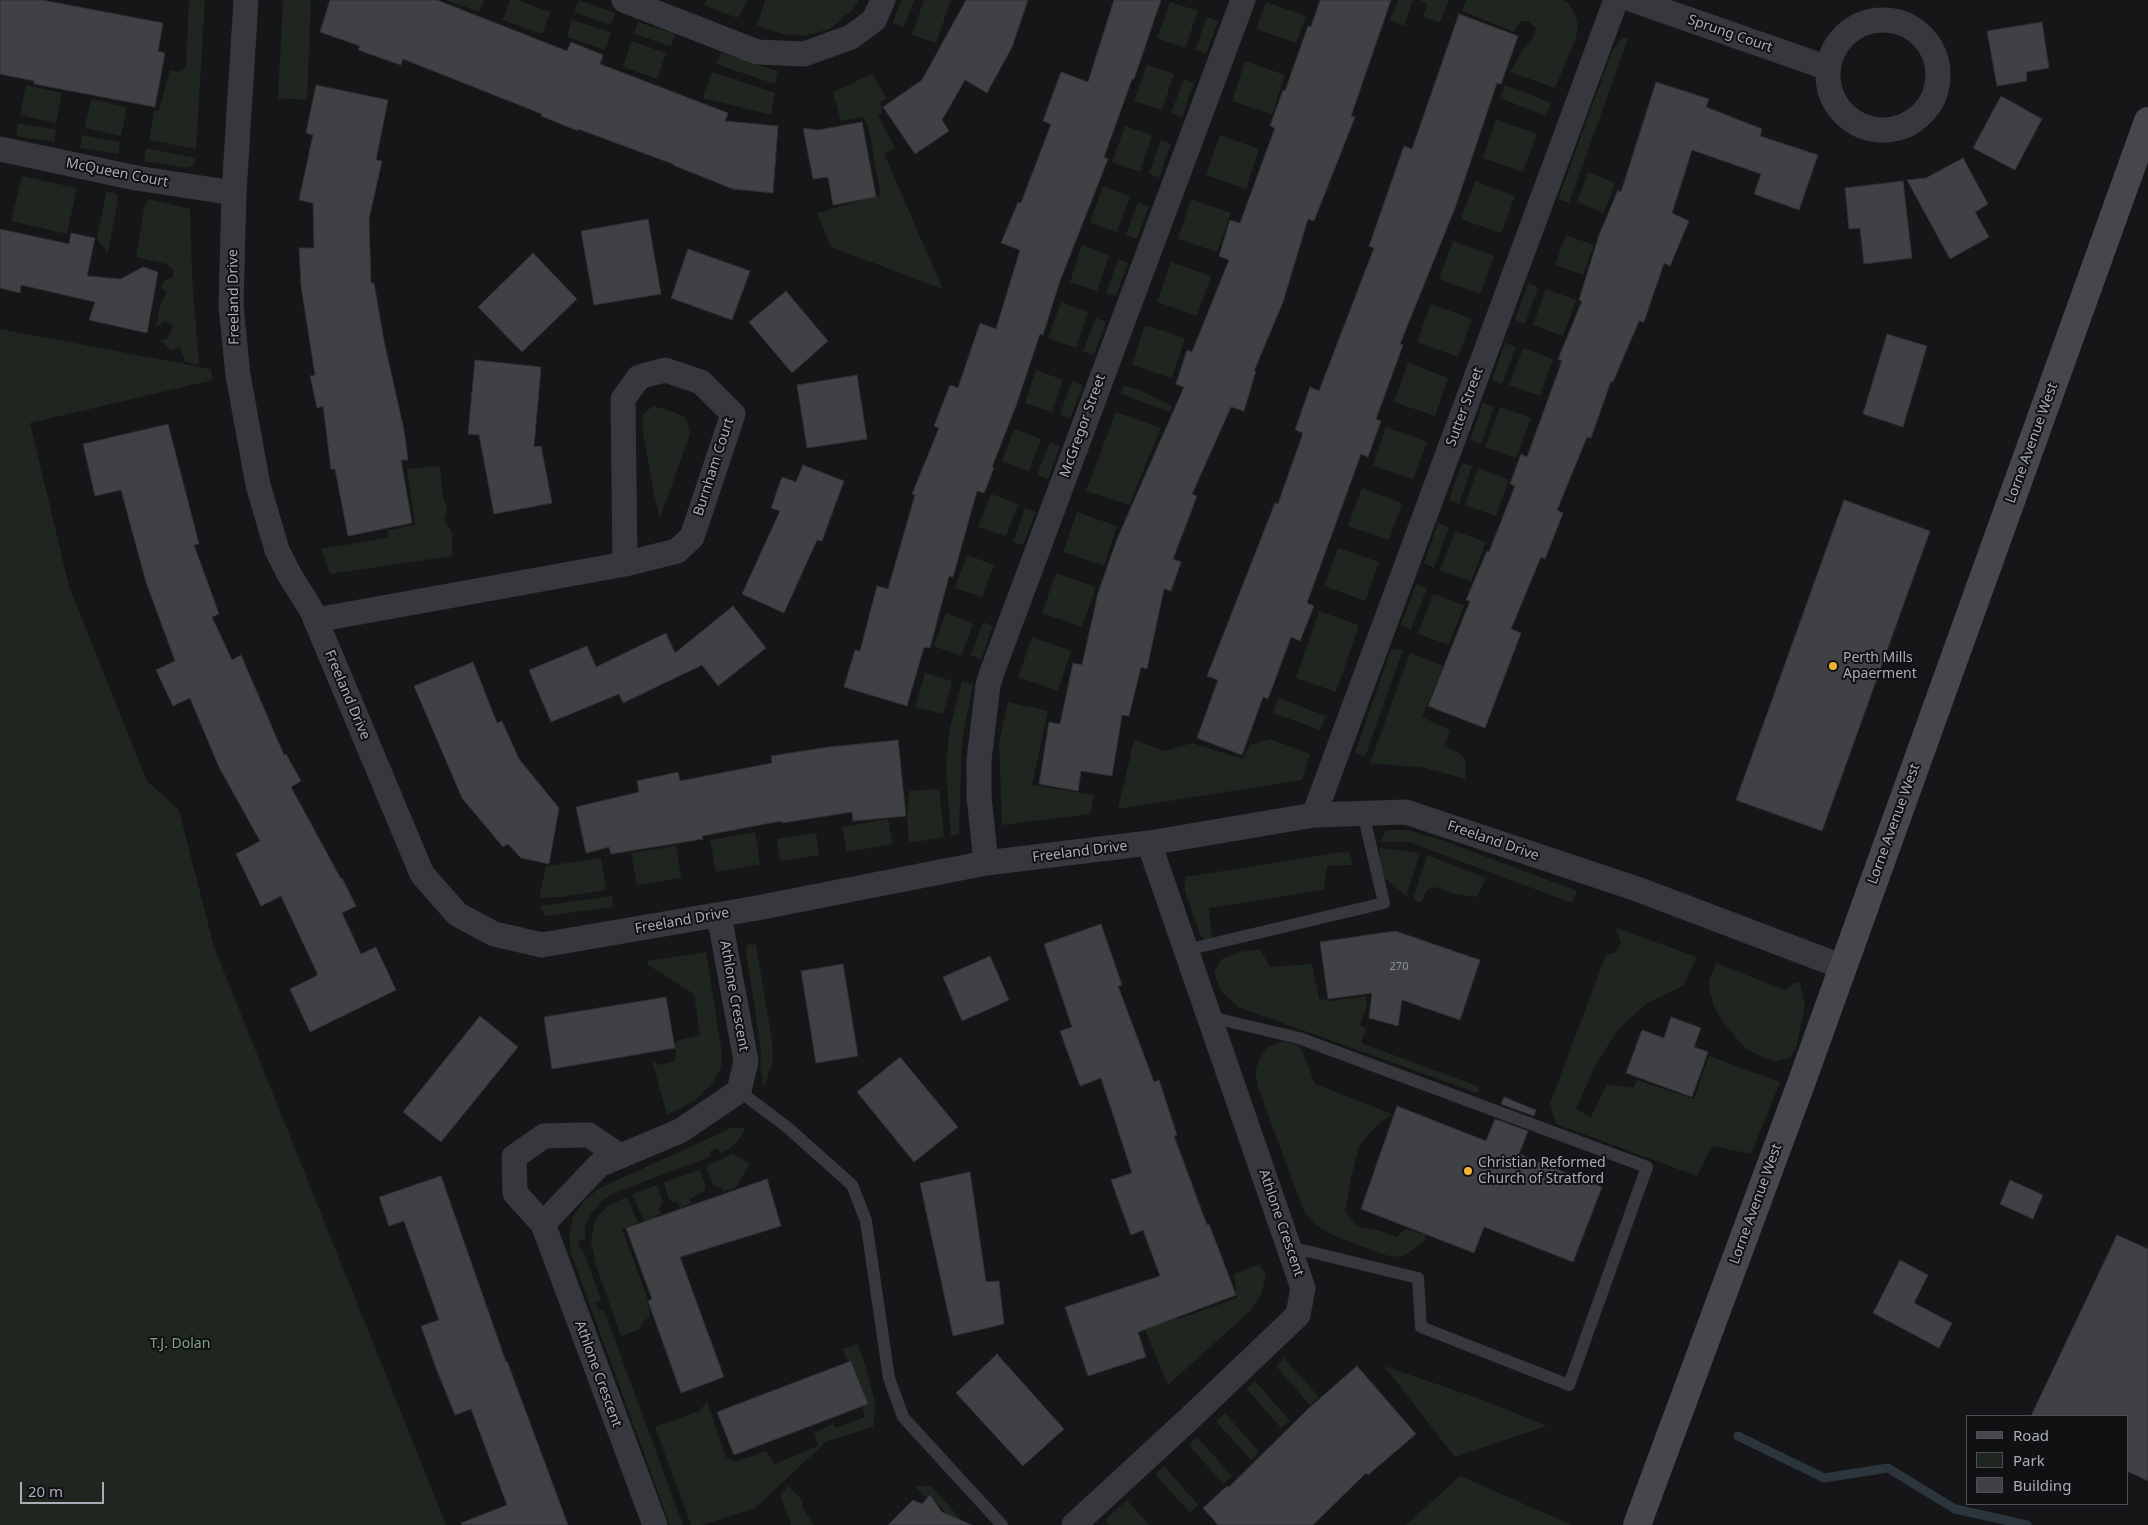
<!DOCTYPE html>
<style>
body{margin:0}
#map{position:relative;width:2148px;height:1525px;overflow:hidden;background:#161618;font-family:"Noto Sans",sans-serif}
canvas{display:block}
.legend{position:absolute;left:1966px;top:1415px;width:162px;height:90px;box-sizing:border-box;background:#111113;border:1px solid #4d4f55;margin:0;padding:6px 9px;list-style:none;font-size:15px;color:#a8adb8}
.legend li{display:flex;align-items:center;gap:10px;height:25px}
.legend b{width:25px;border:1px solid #4d4f55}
.scale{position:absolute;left:20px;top:1482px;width:84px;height:22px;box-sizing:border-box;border:2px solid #a8adb8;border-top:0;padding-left:6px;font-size:15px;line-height:18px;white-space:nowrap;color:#a8adb8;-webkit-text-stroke:4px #111113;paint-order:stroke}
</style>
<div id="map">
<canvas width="2148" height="1525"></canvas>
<ul class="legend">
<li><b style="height:6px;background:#45474d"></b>Road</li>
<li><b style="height:14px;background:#1e261f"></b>Park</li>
<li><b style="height:14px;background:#404145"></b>Building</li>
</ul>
<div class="scale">20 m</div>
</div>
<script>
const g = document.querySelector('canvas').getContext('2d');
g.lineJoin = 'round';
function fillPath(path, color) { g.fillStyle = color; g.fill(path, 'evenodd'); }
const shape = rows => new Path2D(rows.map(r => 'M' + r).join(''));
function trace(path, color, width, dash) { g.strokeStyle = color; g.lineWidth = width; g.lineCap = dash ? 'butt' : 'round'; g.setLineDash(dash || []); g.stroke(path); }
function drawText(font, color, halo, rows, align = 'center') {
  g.font = font + ' "Noto Sans",sans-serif'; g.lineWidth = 4; g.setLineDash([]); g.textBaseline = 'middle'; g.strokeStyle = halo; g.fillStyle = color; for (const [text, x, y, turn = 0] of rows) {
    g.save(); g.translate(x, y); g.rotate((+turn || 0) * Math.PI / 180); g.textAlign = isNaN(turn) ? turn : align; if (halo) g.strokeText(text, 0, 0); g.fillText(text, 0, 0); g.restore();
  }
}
fillPath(shape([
 [189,0,205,0,196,149,149,140,154,111,159,111,170,70,179,72,186,67],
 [283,0,311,0,307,100,278,98],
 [445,0,484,0,480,12],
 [510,0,517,0,550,12,542,34,503,20],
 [579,0,615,13,611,25,574,12],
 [706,0,747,0,743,10,737,18,704,5],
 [765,0,859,0,853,9,830,29,805,36,782,34,757,25],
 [901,0,914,0,904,27,893,23],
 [924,0,951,0,936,43,912,35],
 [1398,0,1413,0,1404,26,1390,20],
 [1420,0,1449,0,1440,22,1423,17,1427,4],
 [1466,0,1562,0,1567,2,1575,14,1578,26,1576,38,1555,88,1510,72,1523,49,1532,40,1536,28,1529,21,1521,21,1514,32,1462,11],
 [1170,2,1198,11,1185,48,1157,38],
 [1266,2,1306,16,1296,43,1256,29],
 [1207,17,1218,21,1206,54,1195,50],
 [572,20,611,32,605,50,567,37],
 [638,22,675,34,671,46,634,34],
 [1623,37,1628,39,1569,203,1558,199,1613,49],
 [631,41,666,53,657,79,623,67],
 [721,53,778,71,775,84,716,64],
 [1245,61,1285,75,1272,114,1232,101],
 [1147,65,1174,74,1162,110,1134,101],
 [712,72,775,93,771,115,703,98],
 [872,74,887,99,881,102,882,114,878,115,895,148,884,154,943,289,831,247,817,213,881,195,868,125,862,117,841,121,833,92],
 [1184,79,1194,83,1182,117,1171,113],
 [26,85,62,93,56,123,20,115],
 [1505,85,1551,103,1546,116,1500,98],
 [91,99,127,107,121,136,85,128],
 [1496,119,1537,134,1523,172,1483,158],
 [18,123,56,130,54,142,16,136],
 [1125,126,1152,135,1140,172,1112,162],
 [82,135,120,142,118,154,80,148],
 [1220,135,1259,149,1246,189,1206,175],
 [1161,140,1171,144,1159,178,1149,173],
 [146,148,195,158,193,166,187,168,144,161],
 [1588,172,1615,183,1604,213,1577,202],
 [22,176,77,188,67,234,11,221],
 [1475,181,1515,196,1501,233,1461,219],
 [1103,186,1130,196,1117,232,1090,223],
 [106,192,116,193,118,198,108,253,97,239],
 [149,199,190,209,192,277,199,365,185,362,180,346,172,351,160,340,167,339,173,326,165,321,156,327,160,305,167,292,161,288,165,280,173,277,173,269,166,264,136,257,144,208],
 [1191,199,1231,213,1217,252,1178,239],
 [1138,202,1149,206,1137,239,1126,235],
 [1566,235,1594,245,1583,275,1555,265],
 [1453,241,1494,256,1480,294,1439,279],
 [1082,245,1109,255,1097,291,1070,282],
 [1118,259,1128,263,1116,296,1106,293],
 [1171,262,1211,276,1197,316,1157,302],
 [1528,283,1538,287,1525,324,1515,320],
 [1546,289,1576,300,1563,336,1533,325],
 [1061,302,1088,312,1076,348,1048,338],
 [1431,304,1472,319,1458,357,1417,342],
 [1096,318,1106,322,1094,355,1083,351],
 [1145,325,1185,338,1172,378,1132,365],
 [0,329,211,369,213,380,30,423,69,586,147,781,179,810,214,947,446,1525,0,1525],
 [1505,343,1516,347,1502,384,1492,380],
 [1523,348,1553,359,1540,396,1509,385],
 [1408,363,1448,378,1435,416,1394,402],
 [1036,370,1063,380,1052,412,1025,403],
 [1072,381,1083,385,1070,419,1060,415],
 [1124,385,1137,389,1172,406,1170,412,1121,394],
 [1483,403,1494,407,1481,444,1470,440],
 [653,406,674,412,686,418,690,434,660,518,654,493,643,433,643,414],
 [1500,407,1531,418,1516,458,1485,447],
 [1116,412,1161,428,1129,505,1086,491],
 [1386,427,1427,442,1413,480,1373,465],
 [1014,429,1041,439,1029,471,1002,461],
 [1050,442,1060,446,1048,479,1037,475],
 [1462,463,1472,466,1459,504,1449,500],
 [440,466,443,496,447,509,444,520,452,532,452,556,330,574,321,549,387,538,388,530,415,525,407,469],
 [1478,468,1509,480,1496,516,1465,505],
 [1362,488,1402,503,1389,540,1348,526],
 [991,494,1018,504,1006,536,978,527],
 [1025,508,1036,512,1023,545,1013,542],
 [1077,512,1117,526,1104,566,1063,552],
 [1438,523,1449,527,1434,568,1424,563],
 [1455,531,1486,542,1471,582,1440,570],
 [1338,548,1379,562,1365,601,1324,586],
 [967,555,994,565,982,597,955,588],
 [1056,573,1096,587,1082,627,1042,613],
 [1416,584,1427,588,1411,630,1401,625],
 [1433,594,1464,605,1449,645,1418,634],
 [1319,611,1359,625,1336,692,1296,678],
 [946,613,973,624,961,656,934,646],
 [983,622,993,626,981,660,971,655],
 [1032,637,1071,651,1058,691,1018,677],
 [1391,649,1403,650,1365,757,1355,753],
 [1410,653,1443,666,1422,717,1450,730,1444,746,1459,753,1466,760,1465,779,1426,768,1370,763],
 [925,673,952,681,943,714,915,707],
 [962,681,973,685,962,740,959,834,951,837,946,769,949,732],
 [1278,698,1326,716,1320,730,1273,713],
 [1008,702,1048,711,1032,785,1094,795,1090,814,1002,825,999,743],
 [1270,739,1310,754,1302,780,1118,809,1134,740,1165,751,1192,743,1243,759,1250,745],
 [939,789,944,837,909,843,907,821,909,791],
 [888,819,893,844,847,852,842,827],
 [1386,830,1407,830,1441,840,1577,891,1572,903,1409,842,1380,842],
 [755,832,760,864,716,872,710,840],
 [816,833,819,855,780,861,777,839],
 [676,846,681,878,637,885,631,853],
 [1380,848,1420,853,1406,896,1384,877,1380,862],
 [1349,851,1353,865,1327,866,1324,890,1209,908,1212,939,1204,939,1200,934,1185,891,1185,877],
 [1427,855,1486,878,1477,897,1455,894,1435,887,1427,890,1421,903,1413,899],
 [601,858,606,890,561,897,539,898,546,866],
 [612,896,613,907,545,916,540,906],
 [1616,928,1697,957,1683,986,1647,1003,1619,1028,1596,1064,1576,1109,1591,1117,1607,1084,1633,1088,1637,1080,1694,1099,1709,1056,1780,1082,1751,1154,1712,1146,1697,1176,1556,1124,1550,1103,1606,955,1615,953,1621,943],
 [756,944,772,1040,773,1061,764,1088,760,1066,761,1049,746,952,747,945],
 [1260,949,1270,967,1312,964,1319,999,1331,1001,1366,996,1367,1005,1360,1025,1366,1029,1361,1043,1480,1087,1477,1093,1238,1007,1221,991,1214,972,1222,959,1240,952],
 [706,952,722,1054,721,1068,712,1084,694,1101,667,1115,652,1061,659,1065,675,1061,676,1041,700,1035,694,994,648,965,648,961],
 [1716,963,1784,990,1796,982,1800,983,1805,1006,1796,1048,1789,1058,1775,1062,1756,1054,1744,1047,1725,1025,1715,1009,1710,993,1709,981],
 [1284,1041,1297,1045,1302,1050,1315,1084,1392,1114,1374,1128,1359,1147,1351,1178,1345,1212,1358,1227,1380,1231,1396,1237,1406,1229,1426,1235,1424,1242,1402,1257,1388,1256,1334,1236,1318,1226,1304,1212,1258,1087,1255,1070,1261,1056,1269,1047],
 [731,1128,745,1128,742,1135,732,1147,720,1154,718,1148,710,1151,710,1157,616,1192,603,1200,591,1214,585,1225,585,1239,578,1241,579,1247,583,1249,601,1300,595,1302,599,1310,604,1310,683,1525,670,1525,576,1267,571,1253,569,1236,573,1217,583,1202,598,1189],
 [733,1154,750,1164,736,1187,723,1192,722,1188,713,1185,706,1166],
 [700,1170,706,1187,704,1191,690,1199,691,1203,680,1208,678,1203,669,1200,664,1182],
 [657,1185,663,1203,659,1209,661,1213,645,1223,632,1194],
 [627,1197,638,1223,622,1229,647,1297,650,1316,642,1323,641,1329,621,1336,596,1266,591,1241,594,1224,599,1215,609,1205],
 [1260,1264,1266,1276,1261,1295,1250,1311,1168,1385,1136,1308,1178,1319,1237,1298,1234,1274],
 [858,1344,867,1371,876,1407,873,1427,827,1441,755,1508,702,1525,691,1525,655,1427,699,1411,707,1402,726,1457,735,1462,766,1451,775,1464,818,1446,814,1433,833,1424,835,1428,865,1417,863,1407,868,1404,852,1360,848,1362,843,1349],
 [1284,1358,1319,1397,1310,1405,1276,1366],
 [1384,1366,1483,1400,1547,1426,1455,1457],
 [1255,1381,1290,1421,1281,1428,1247,1389],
 [1225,1413,1259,1452,1251,1460,1216,1421],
 [1197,1437,1232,1476,1223,1484,1189,1445],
 [1164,1466,1198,1505,1190,1513,1155,1474],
 [1460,1476,1572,1525,1406,1525],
 [789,1486,802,1500,802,1508,814,1525,791,1525,780,1494],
 [914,1486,931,1486,966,1525,956,1525,930,1495,927,1498],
 [1127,1500,1149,1525,1109,1525,1105,1520]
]), '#1e261f');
trace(shape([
 [1738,1436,1824,1478,1888,1468,1955,1509,2027,1525]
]), '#2c353c', 9);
const building = shape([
 [0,0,42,0,163,23,158,51,165,53,155,107,34,84,34,81,0,74,0,0],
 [330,0,437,0,567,51,571,42,603,55,600,64,728,113,725,121,778,126,773,193,733,189,673,165,673,164,578,129,578,131,541,116,542,114,403,59,401,65,358,50,360,46,320,32,330,0],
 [966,0,1028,0,1012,47,987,93,965,80,942,120,949,131,915,154,883,107,922,80,966,0],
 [1114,0,1161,0,1134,79,1132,79,1104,157,1108,159,1060,281,1043,335,1040,334,1016,406,992,467,994,468,984,493,977,491,953,577,949,576,930,648,924,647,907,706,844,687,855,650,860,651,877,586,888,589,915,495,912,494,939,428,934,426,950,385,958,388,980,323,996,329,1020,250,1001,243,1018,202,1021,203,1051,124,1043,121,1061,72,1088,82,1114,0],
 [1320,0,1391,0,1351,116,1355,117,1314,221,1308,219,1283,302,1254,371,1256,371,1244,411,1231,407,1192,494,1197,496,1173,559,1181,562,1171,591,1164,589,1147,669,1141,667,1129,716,1122,715,1112,776,1081,771,1078,791,1039,784,1049,722,1060,724,1073,663,1082,665,1098,593,1117,539,1184,387,1176,384,1187,350,1192,352,1229,260,1219,256,1230,220,1240,223,1275,128,1270,126,1283,90,1285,91,1308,26,1311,27,1320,0],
 [1459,14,1518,36,1501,84,1497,83,1455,208,1400,344,1403,345,1376,419,1381,421,1368,457,1361,454,1307,603,1314,606,1300,641,1291,637,1268,699,1263,697,1242,755,1197,738,1218,680,1207,676,1275,503,1278,504,1303,433,1295,430,1310,387,1319,391,1374,248,1369,246,1404,146,1412,149,1459,14],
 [2042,22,2049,68,2026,72,2027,81,1997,86,1987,31,2042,22],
 [1656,82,1709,99,1706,107,1762,129,1760,136,1818,155,1799,210,1754,194,1761,174,1692,150,1672,213,1689,221,1670,266,1664,263,1644,322,1639,321,1613,382,1611,381,1591,438,1587,437,1557,510,1563,513,1545,559,1541,557,1511,629,1521,633,1485,728,1428,706,1470,601,1466,600,1487,551,1489,552,1515,486,1510,484,1521,454,1527,457,1562,361,1558,359,1582,301,1579,300,1599,235,1618,190,1621,192,1656,82],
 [316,85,388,100,376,160,382,161,369,219,371,283,374,283,384,341,404,430,408,460,401,460,412,523,348,536,335,469,331,469,323,406,317,408,310,376,315,375,301,286,299,248,314,248,313,203,299,200,313,135,306,133,316,85],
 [2001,96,2042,119,2015,170,1973,148,2001,96],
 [862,122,876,197,833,205,828,177,813,179,803,128,818,130,862,122],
 [1963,158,1988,204,1975,212,1989,237,1950,259,1907,180,1926,178,1963,158],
 [1903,181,1912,258,1864,264,1860,228,1849,229,1845,188,1903,181],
 [648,219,661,294,594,305,581,231,648,219],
 [0,229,69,244,71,233,95,238,87,276,121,279,143,267,158,272,147,333,89,320,95,302,21,285,20,293,0,288,0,229],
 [688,249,750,271,732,320,671,298,688,249],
 [533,253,577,299,522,352,478,307,533,253],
 [786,291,828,341,792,373,749,322,786,291],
 [1887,334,1927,346,1903,427,1863,414,1887,334],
 [475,360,541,367,534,447,541,446,552,503,494,514,479,435,468,434,475,360],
 [857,375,867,439,807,448,797,385,857,375],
 [168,424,199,544,194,545,219,614,212,617,232,660,241,655,284,755,286,754,301,781,291,787,341,879,342,878,356,906,342,913,361,954,376,947,396,990,310,1032,290,989,318,975,281,896,261,906,236,854,260,841,219,767,190,698,173,706,156,670,175,661,146,582,121,490,95,496,83,444,168,424],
 [803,465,844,481,822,541,817,540,784,613,742,594,780,511,771,508,782,477,796,482,803,465],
 [1844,500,1930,531,1822,831,1736,800,1844,500],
 [733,606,766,648,718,686,702,665,623,703,619,694,551,722,529,670,587,646,596,667,666,633,675,653,733,606],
 [473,662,497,723,502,721,519,759,559,808,549,864,521,858,508,844,503,847,462,798,414,686,473,662],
 [898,740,906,816,853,821,852,812,782,823,781,821,702,836,703,839,611,854,609,847,586,853,576,807,639,792,637,781,678,772,680,781,772,763,771,756,829,747,898,740],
 [1101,924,1122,985,1118,986,1154,1082,1159,1080,1177,1135,1174,1136,1207,1225,1209,1224,1236,1295,1138,1332,1146,1357,1088,1376,1065,1307,1160,1276,1143,1230,1131,1235,1111,1180,1132,1173,1101,1078,1080,1086,1060,1031,1072,1027,1044,944,1101,924],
 [1395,931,1480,960,1460,1020,1402,1000,1398,1026,1369,1018,1372,993,1328,999,1320,942,1395,931],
 [990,956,1009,1000,962,1021,943,977,990,956],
 [843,964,858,1056,816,1063,801,971,843,964],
 [666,997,675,1048,552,1069,544,1017,666,997],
 [480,1016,518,1047,441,1142,403,1112,480,1016],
 [1671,1017,1701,1028,1694,1047,1708,1052,1692,1097,1626,1073,1642,1030,1664,1038,1671,1017],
 [900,1057,958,1127,914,1162,857,1092,900,1057],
 [1504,1097,1536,1110,1534,1116,1501,1104,1504,1097],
 [1397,1106,1486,1141,1495,1119,1528,1131,1519,1154,1602,1187,1573,1262,1484,1227,1474,1253,1361,1209,1397,1106],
 [970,1172,986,1282,999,1281,1004,1324,953,1336,920,1183,970,1172],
 [441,1176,506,1362,507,1361,568,1525,462,1525,461,1523,507,1505,471,1409,455,1415,436,1368,421,1326,439,1320,404,1221,389,1226,379,1197,441,1176],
 [767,1179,781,1226,680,1257,724,1377,681,1393,648,1301,652,1299,626,1228,767,1179],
 [2010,1180,2043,1195,2033,1219,2000,1204,2010,1180],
 [2117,1235,2148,1249,2148,1481,2127,1471,2127,1416,2031,1416,2117,1235],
 [1900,1260,1928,1275,1914,1303,1952,1323,1939,1348,1873,1313,1900,1260],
 [997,1354,1064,1429,1023,1466,956,1393,997,1354],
 [851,1361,868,1404,734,1455,717,1412,851,1361],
 [1357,1366,1416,1434,1368,1475,1366,1473,1313,1525,1218,1525,1203,1508,1227,1486,1229,1487,1309,1408,1357,1366],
 [930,1495,942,1512,972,1525,888,1525,913,1500,922,1504,930,1495]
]);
fillPath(building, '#404145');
trace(building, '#303034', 1);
trace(shape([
 [1186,950,1384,903,1363,813],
 [1210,1017,1299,1038,1647,1167,1569,1385,1421,1327,1418,1278,1290,1247],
 [739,1091,787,1127,852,1185,866,1221,889,1378,903,1417,1002,1525]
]), '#37383d', 12);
trace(shape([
 [246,0,234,193,231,306,238,375,258,485,277,550,289,574,312,611,422,874,457,914,494,934,542,945,757,908,986,863,1149,843,1314,815,1406,812,1637,889,1843,967],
 [624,0,757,52,804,54,851,37,874,20,883,0],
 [1633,0,1828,68],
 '1828 75a55 55 0 1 1 110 0a55 55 0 1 1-110 0Z',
 [0,149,136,178,234,193],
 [316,620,625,564,677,551,692,537,733,414,701,382,665,370,639,377,623,399,625,564],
 [1314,815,1616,0],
 [986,863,979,796,979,760,988,685,992,672,1243,0],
 [543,1224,515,1193,514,1157,544,1136,583,1135,589,1135,620,1156],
 [655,1525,543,1224,599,1165,680,1131,739,1091,746,1061,719,915],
 [1074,1525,1190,1418,1298,1315,1303,1288,1149,843]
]), '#37383d', 25);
trace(shape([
 [1637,1525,1802,1081,2148,121]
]), '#45474d', 28);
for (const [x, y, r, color] of [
 [1833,666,5,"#f2b134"],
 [1468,1171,5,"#f2b134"]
]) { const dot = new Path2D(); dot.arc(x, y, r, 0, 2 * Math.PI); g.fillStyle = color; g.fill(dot); trace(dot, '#111113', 2); }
drawText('11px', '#8e929b', null, [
 ["270",1399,967]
]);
drawText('14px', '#a8adb8', '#111113', [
 ["Sprung Court",1730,34,19],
 ["McQueen Court",117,173,11],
 ["Freeland Drive",234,297,-91],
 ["Sutter Street",1465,407,-70],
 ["McGregor Street",1083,426,-70],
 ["Lorne Avenue West",2032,443,-70],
 ["Burnham Court",714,467,-72],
 ["Freeland Drive",347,695,67],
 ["Lorne Avenue West",1894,824,-70],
 ["Freeland Drive",1493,841,19],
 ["Freeland Drive",1080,852,-7],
 ["Freeland Drive",682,921,-10],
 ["Athlone Crescent",734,996,80],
 ["Lorne Avenue West",1756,1204,-70],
 ["Athlone Crescent",1281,1223,71],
 ["Athlone Crescent",598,1374,70]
]);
drawText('14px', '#a8adb8', '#111113', [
 ["Perth Mills",1843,658],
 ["Apaerment",1843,674],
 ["Christian Reformed",1478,1163],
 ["Church of Stratford",1478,1179]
], 'left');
drawText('14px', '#7fa381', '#111113', [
 ["T.J. Dolan",180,1344]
]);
</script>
